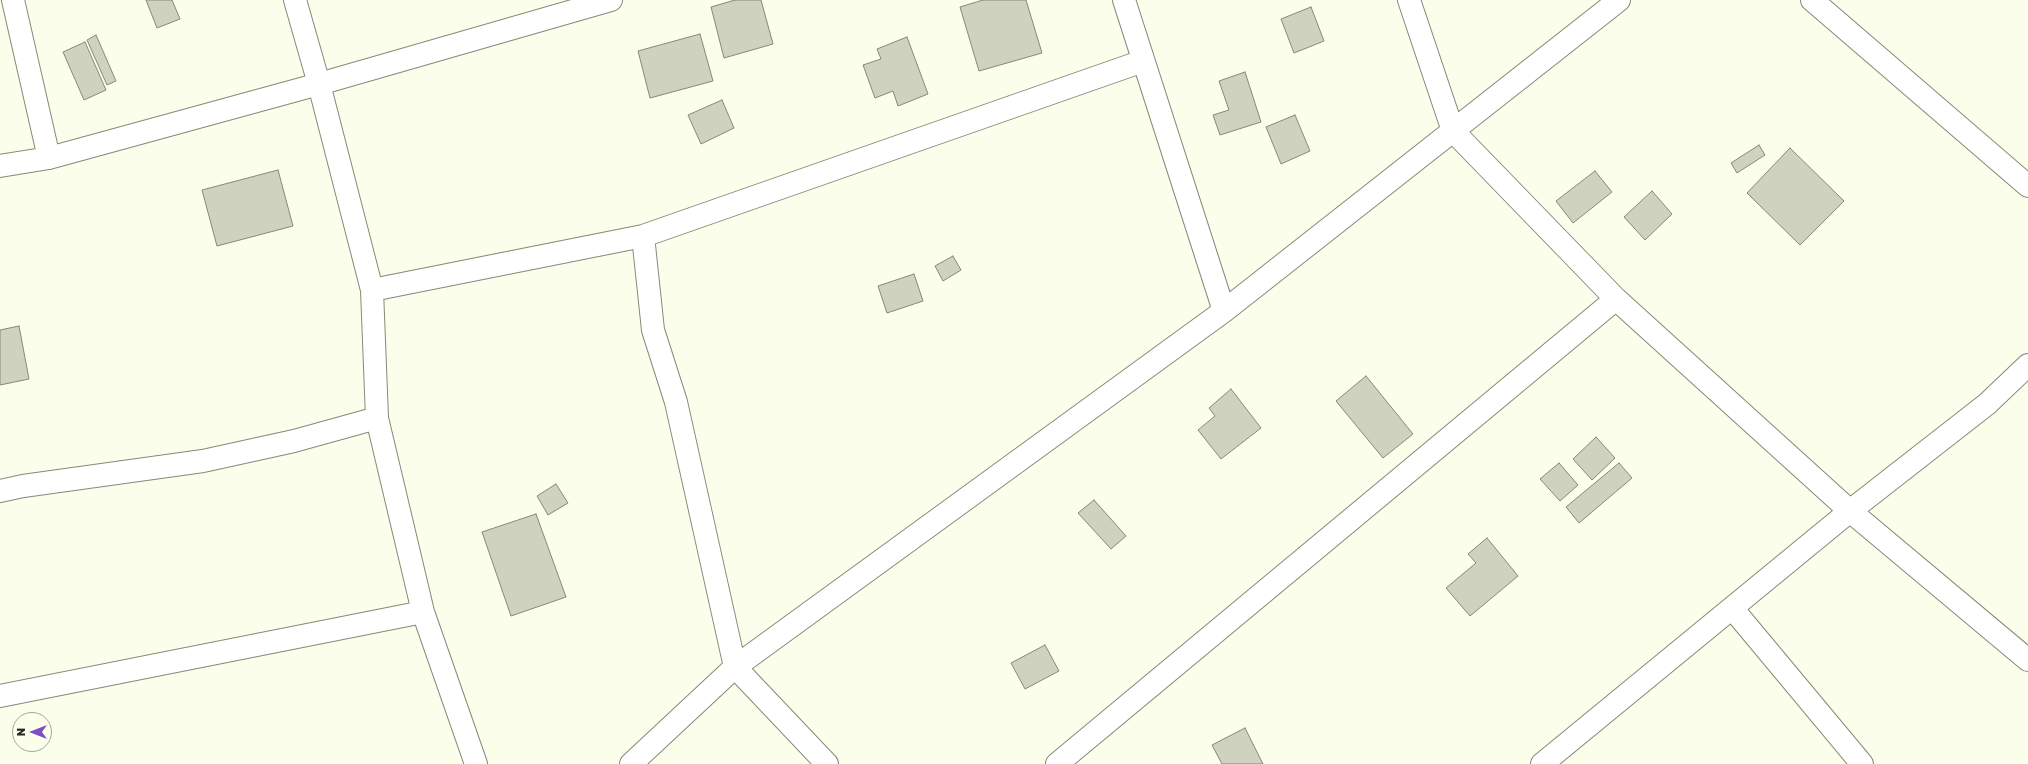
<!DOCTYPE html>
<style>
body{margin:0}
#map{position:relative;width:2028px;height:764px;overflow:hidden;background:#fbfeeb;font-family:"Golos Text",sans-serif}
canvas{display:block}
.north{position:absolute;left:12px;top:712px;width:40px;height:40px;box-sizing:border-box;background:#fbfeeb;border:1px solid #a5a799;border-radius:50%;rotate:270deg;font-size:11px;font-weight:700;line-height:16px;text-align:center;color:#23241d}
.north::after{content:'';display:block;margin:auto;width:14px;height:18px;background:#7f4ec6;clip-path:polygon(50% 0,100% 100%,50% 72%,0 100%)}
</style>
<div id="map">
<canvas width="2028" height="764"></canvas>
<div class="north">N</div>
</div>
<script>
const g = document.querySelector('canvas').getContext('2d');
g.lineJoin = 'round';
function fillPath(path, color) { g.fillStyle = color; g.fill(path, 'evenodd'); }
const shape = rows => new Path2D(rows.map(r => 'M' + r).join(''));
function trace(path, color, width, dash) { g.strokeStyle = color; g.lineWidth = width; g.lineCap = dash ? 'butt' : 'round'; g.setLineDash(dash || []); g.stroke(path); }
const building = shape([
 [146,0,172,0,180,19,157,28,146,0],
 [735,0,761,0,773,44,724,58,711,7,735,0],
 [983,0,1026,0,1042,53,979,71,960,7,983,0],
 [1311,7,1324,41,1294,53,1281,19,1311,7],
 [700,34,713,81,650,98,638,51,700,34],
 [96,35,116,81,107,85,87,40,96,35],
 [907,37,928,94,898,106,893,91,875,98,863,65,881,59,877,49,907,37],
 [85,42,106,90,84,100,63,52,85,42],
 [1245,72,1261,122,1220,135,1213,115,1229,110,1219,81,1245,72],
 [722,100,734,128,701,144,688,115,722,100],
 [1295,115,1310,151,1281,164,1266,127,1295,115],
 [1759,145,1765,155,1737,173,1731,163,1759,145],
 [1790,148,1844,201,1800,245,1747,193,1790,148],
 [278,170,293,226,217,246,202,190,278,170],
 [1595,171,1612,192,1573,223,1556,201,1595,171],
 [1652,191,1672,214,1645,240,1624,217,1652,191],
 [953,256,961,270,943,281,935,266,953,256],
 [914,274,923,301,887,313,878,286,914,274],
 [19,326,29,379,0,385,0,330,19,326],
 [1366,376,1413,434,1383,458,1336,401,1366,376],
 [1231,389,1261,428,1221,459,1198,430,1215,416,1209,408,1231,389],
 [1596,437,1615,458,1592,480,1573,459,1596,437],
 [1559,463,1578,485,1560,501,1540,479,1559,463],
 [1619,463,1632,478,1579,523,1566,507,1619,463],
 [556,484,568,503,548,515,537,496,556,484],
 [1094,500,1126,536,1111,549,1078,513,1094,500],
 [536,514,566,597,511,616,482,532,536,514],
 [1487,538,1518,576,1470,616,1446,588,1476,563,1468,554,1487,538],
 [1045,645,1059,671,1025,689,1011,663,1045,645],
 [1245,728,1263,764,1222,764,1212,745,1245,728]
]);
fillPath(building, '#cfd2bf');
trace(building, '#868977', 1);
const minor = shape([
 [13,0,49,158],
 [295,0,319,84,372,290,377,418,423,612,476,764],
 [1124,0,1224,311],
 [1409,0,1453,131,1616,299,1850,511,2028,660],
 [1812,0,2028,186],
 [0,166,49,158,319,84,611,0],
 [643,236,653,330,676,402,735,667,827,764],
 [372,290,643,236,1143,61],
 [0,491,23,486,203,461,294,441,377,418],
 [1732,608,1862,764],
 [0,696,423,612],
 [631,764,735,667,1224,311,1619,0],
 [1057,764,1616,299],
 [1542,764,1850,511,1987,404,2028,365]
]);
trace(minor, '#878978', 24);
trace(minor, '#fff', 22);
</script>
